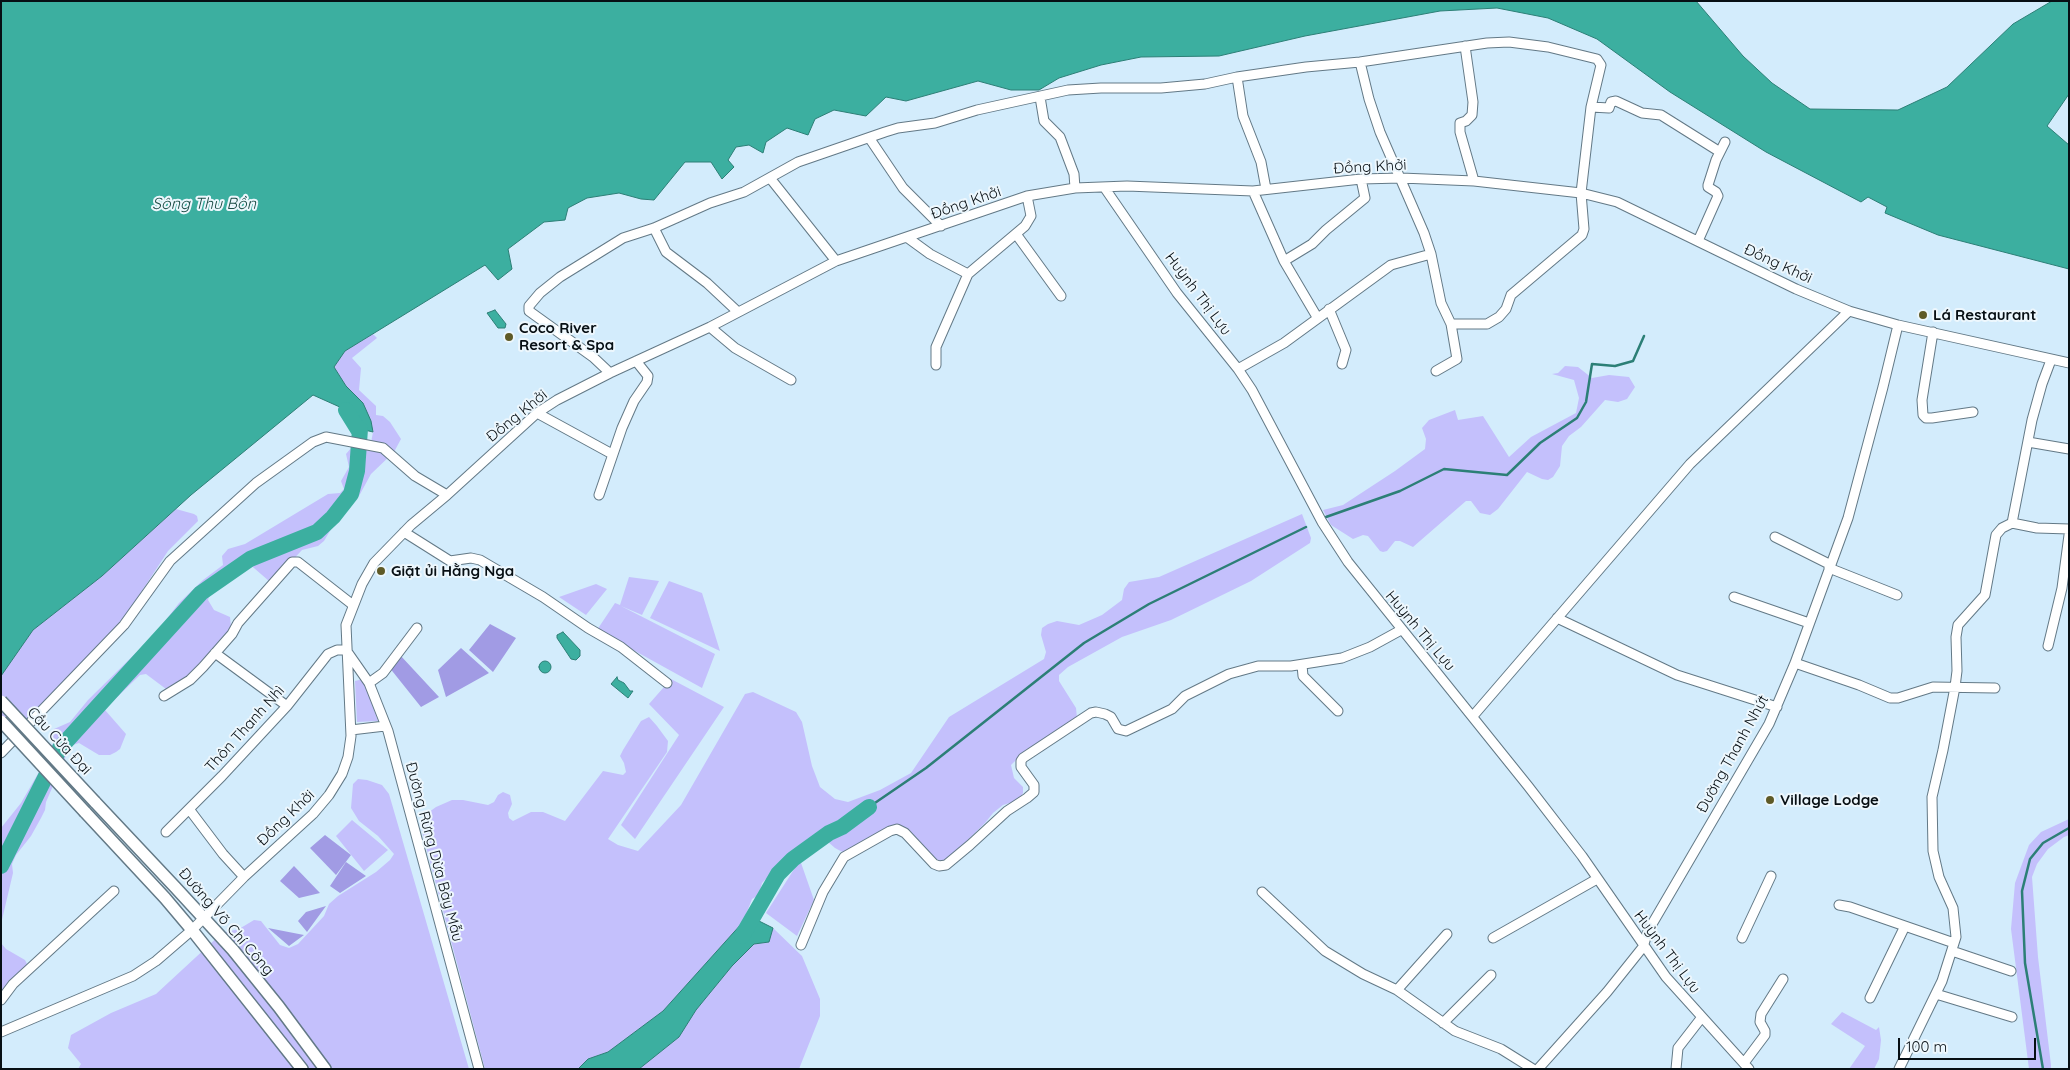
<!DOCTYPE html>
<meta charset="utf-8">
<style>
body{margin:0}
#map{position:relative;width:2070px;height:1070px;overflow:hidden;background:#d3ecfc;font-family:Quicksand,sans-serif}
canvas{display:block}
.frame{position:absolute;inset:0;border:2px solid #070f14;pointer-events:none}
.scale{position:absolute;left:1898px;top:1038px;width:138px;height:22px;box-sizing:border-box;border:2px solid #070f14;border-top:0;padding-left:6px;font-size:15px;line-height:18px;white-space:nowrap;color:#070f14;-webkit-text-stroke:4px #edf7fd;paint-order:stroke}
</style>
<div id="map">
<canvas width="2070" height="1070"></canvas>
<div class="frame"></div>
<div class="scale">100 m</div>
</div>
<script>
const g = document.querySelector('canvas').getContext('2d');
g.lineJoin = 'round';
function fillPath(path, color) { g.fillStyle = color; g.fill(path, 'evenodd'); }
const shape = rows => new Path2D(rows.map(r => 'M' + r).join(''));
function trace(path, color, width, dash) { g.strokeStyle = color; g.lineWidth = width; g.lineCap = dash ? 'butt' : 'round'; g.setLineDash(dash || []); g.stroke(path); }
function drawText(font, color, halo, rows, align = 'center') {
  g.font = font + ' Quicksand,sans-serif'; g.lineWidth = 4; g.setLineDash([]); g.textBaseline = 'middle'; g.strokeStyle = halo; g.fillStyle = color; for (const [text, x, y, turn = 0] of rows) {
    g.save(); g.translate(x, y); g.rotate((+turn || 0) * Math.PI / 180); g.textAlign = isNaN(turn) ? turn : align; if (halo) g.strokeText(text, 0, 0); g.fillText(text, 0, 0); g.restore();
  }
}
fillPath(shape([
 [373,334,377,338,352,358,361,368,359,390,376,406,376,415,383,416,390,422,401,439,394,452,371,474,359,496,340,514,324,541,318,546,302,550,273,581,269,581,247,562,231,574,209,597,208,600,214,610,230,617,231,627,225,637,189,676,171,688,166,689,146,674,140,675,111,703,105,710,126,734,120,749,116,752,110,755,99,755,79,743,73,745,69,749,46,802,45,810,41,818,31,836,16,855,12,864,13,873,1,924,1,828,21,803,43,765,47,753,54,742,51,734,54,729,70,722,88,700,155,634,179,603,203,580,223,565,222,556,228,549,245,544,328,494,340,493,344,489,341,481,349,467,346,454,351,448,370,448,373,432,363,403,346,386,334,367,345,351],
 [1565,366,1578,367,1592,378,1609,375,1629,377,1635,387,1627,399,1618,402,1605,400,1581,427,1569,436,1562,446,1560,466,1553,477,1548,480,1542,479,1527,472,1498,509,1490,515,1480,513,1471,501,1466,501,1413,547,1400,541,1395,541,1387,551,1383,552,1380,551,1368,536,1363,535,1353,539,1331,525,1323,510,1343,505,1395,471,1425,449,1426,439,1422,428,1429,420,1455,410,1458,420,1483,416,1509,457,1531,437,1576,413,1579,398,1574,380,1552,374,1558,373],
 [176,509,194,514,197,516,198,521,168,551,125,617,19,732,1,722,1,676,33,630,102,576],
 [1302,514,1311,538,1310,543,1251,581,1171,620,1122,637,1068,667,1059,675,1059,681,1076,708,1077,718,1017,759,1011,765,1014,778,1023,787,1023,793,1019,800,1003,805,993,813,985,823,942,865,933,866,925,861,898,830,848,855,835,848,820,835,793,851,762,883,759,895,752,899,743,922,663,1011,608,1052,588,1059,578,1069,485,1069,424,839,420,822,425,815,436,807,452,800,463,800,488,805,494,802,498,795,503,792,510,795,512,804,508,813,509,818,513,821,531,812,543,812,565,821,603,771,623,775,626,772,624,763,620,756,623,750,641,721,649,717,657,726,668,741,667,752,608,839,618,845,638,851,681,805,745,694,753,692,796,712,802,722,812,766,820,787,835,799,848,802,880,790,911,773,949,717,1044,659,1046,652,1041,635,1042,628,1048,624,1057,621,1079,625,1102,615,1122,600,1124,589,1129,582,1159,577],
 [629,577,659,581,642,615,621,606,715,654,702,688,597,630,615,603,620,605],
 [669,581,702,593,720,651,650,618],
 [596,584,607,589,586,615,559,597],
 [363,679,378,721,357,722,355,681],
 [671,679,724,707,635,839,621,825,679,735,649,704],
 [358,779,367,780,382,785,389,794,469,1069,78,1069,81,1064,68,1048,71,1035,111,1013,156,994,222,933,239,929,254,920,261,921,280,945,289,948,298,944,324,916,329,904,338,896,376,872,390,860,394,854,378,836,359,821,351,808,353,784],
 [2069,819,2069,835,2064,837,2048,849,2037,864,2032,877,2038,957,2051,1065,2051,1069,2029,1069,2011,929,2015,883,2029,845,2041,832],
 [352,820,388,850,364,871,336,836],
 [800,860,814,900,797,936,766,913],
 [773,928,802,956,820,999,820,1016,799,1069,639,1069,679,1037,696,1010,732,966,754,944,769,942],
 [1,943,6,949,25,960,27,964,26,967,1,992],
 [1842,1012,1876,1030,1879,1027,1881,1040,1879,1059,1874,1069,1849,1069,1865,1046,1831,1024]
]), '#c4c0fc');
fillPath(shape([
 [490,624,516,638,493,672,469,650],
 [461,648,489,673,446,697,438,670],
 [400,655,439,697,421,707,389,667],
 [325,835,351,855,336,875,310,848],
 [346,862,366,876,340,893,330,886],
 [294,866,320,893,299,898,280,881],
 [326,906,307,932,298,921,306,912],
 [268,928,304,935,289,946]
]), '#a19be4');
const water = shape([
 [1,1,1696,1,1743,56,1772,83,1810,109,1898,110,1947,87,2013,24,2052,1,2069,1,2069,94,2047,126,2069,145,2069,269,1938,235,1885,213,1887,207,1868,197,1861,202,1766,152,1670,92,1597,39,1548,18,1497,8,1440,11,1305,36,1219,56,1141,57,1101,65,1059,78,1039,90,1011,90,978,81,906,101,886,97,866,116,834,110,815,119,808,135,787,128,766,142,763,153,749,145,736,147,728,160,734,167,722,179,711,162,685,162,654,200,641,199,619,193,587,198,568,208,565,220,544,222,508,249,512,269,498,280,485,265,345,351,334,367,346,386,363,403,371,421,373,432,348,426,342,408,313,395,191,495,102,576,33,630,1,676,1,1],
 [495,310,506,324,505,328,498,328,487,313,495,310],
 [563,632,580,650,580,656,576,660,571,659,557,638,557,635,563,632],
 '539 667a6 6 0 1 1 12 0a6 6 0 1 1-12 0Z',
 [617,677,618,680,624,683,630,691,633,691,628,698,611,684,617,677],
 [753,918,773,928,769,942,754,944,732,966,696,1010,679,1037,639,1069,578,1069,588,1059,608,1052,663,1011,743,922,753,918]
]);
fillPath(water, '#3cafa0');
trace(water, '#2c7f76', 1);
trace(shape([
 [1326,517,1400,491,1444,469,1507,475,1540,443,1577,418,1586,402,1592,364,1615,366,1633,361,1644,336],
 [869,807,926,768,1084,643,1149,604,1306,527],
 [2043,1069,2025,963,2022,891,2030,859,2043,843,2069,828]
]), '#2c7f76', 2.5);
trace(shape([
 [1,866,60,748,201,593,250,559,317,532,333,517,351,494,357,471,360,429,359,431,346,410],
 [742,936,778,874,793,859,829,833,842,827,869,807]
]), '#3cafa0', 16);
const minor = shape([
 [1465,46,1473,102,1472,115,1466,121,1460,123,1460,132,1474,181],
 [1360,62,1369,99,1380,132,1424,233,1431,254,1441,303,1451,324,1457,359,1436,371],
 [1237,77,1243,116,1261,162,1266,189],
 [1040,97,1044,121,1060,137,1074,174,1075,188],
 [1591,107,1609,108,1611,102,1616,101,1642,113,1661,115,1720,152],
 [870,139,903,188,941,226],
 [770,178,836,261],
 [1104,187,1177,293,1238,369,1252,390,1322,522,1348,562,1528,786,1582,856,1666,977,1749,1069],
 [1253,191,1284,261,1317,317],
 [654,228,666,252,707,283,738,312],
 [1016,234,1061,296],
 [908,238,930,254,968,274],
 [1698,241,1718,196,1716,192,1708,187,1708,185,1716,160,1725,142],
 [1284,261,1312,244,1326,230,1365,198,1361,179],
 [1329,309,1346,350,1342,364],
 [710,327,735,348,791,380],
 [1933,332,1922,400,1923,415,1926,418,1932,418,1973,412],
 [936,365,936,347,968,274,1025,226,1031,216,1027,196],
 [1238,369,1284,343,1391,265,1431,254],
 [610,373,593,357,529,311,529,306,540,293,560,277,623,238,654,228,710,203,744,192,798,162,885,132,898,128,935,123,977,110,1068,90,1101,88,1161,88,1205,84,1237,77,1306,67,1360,62,1487,43,1509,42,1548,47,1597,59,1601,65,1591,107,1581,193,1584,229,1582,235,1511,295,1506,309,1499,317,1487,324,1451,324],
 [537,413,612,454],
 [2028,442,2069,449],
 [599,495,622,428,634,401,647,382,648,376,636,361],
 [2012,523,2032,420,2042,384,2051,360],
 [404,532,450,561,471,558,480,560,543,597,588,628,621,647,667,683],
 [1775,537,1831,565],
 [1829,568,1897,595],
 [1734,597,1809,623],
 [1557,618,1677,675,1777,707],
 [2048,646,2062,588,2069,535],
 [215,653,287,706],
 [1795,663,1859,685,1890,698,1898,698,1933,687,1995,688],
 [1302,665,1303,676,1338,711],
 [369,683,383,673,417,628],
 [164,696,190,680,203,667,232,634,238,623,292,562,298,562,353,605],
 [1473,716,1690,464,1849,311],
 [351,730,385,726],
 [1,753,124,625,170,561,256,483,313,442,326,437,383,448,415,476,447,495],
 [189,809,223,854,244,877],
 [166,832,222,776,287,706,328,654,337,650,346,650,369,683,388,731,479,1069],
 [1262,892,1325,951,1363,974,1397,990,1455,1031,1501,1049,1533,1069],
 [1839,905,1850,907,1954,943],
 [1493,938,1597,879],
 [1742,938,1771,876],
 [801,945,823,892,844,857,890,831,897,829,905,833,934,864,939,866,946,865,970,845,1007,811,1027,798,1034,792,1034,785,1021,767,1021,761,1023,758,1091,713,1096,712,1105,714,1111,717,1118,729,1126,731,1172,709,1185,696,1229,674,1258,666,1291,666,1342,658,1370,647,1401,630],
 [1952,951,2011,971],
 [1397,990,1447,934],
 [1936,994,2012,1017],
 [1870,998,1905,926],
 [1,1000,13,984,114,891],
 [1443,1023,1491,975],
 [1,1032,133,976,156,961,192,930,244,877,313,814,329,795,342,774,348,757,351,736,346,625,362,584,374,563,411,525,447,495,537,413,557,400,610,373,710,327,836,261,1027,196,1075,188,1127,186,1253,191,1361,179,1401,178,1474,181,1581,193,1617,202,1796,289,1849,311,1898,325,2069,363],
 [1744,1063,1765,1035,1765,1031,1760,1022,1761,1014,1783,979],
 [1538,1069,1607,992,1643,947,1648,931,1769,724,1795,663,1848,518,1883,387,1898,325],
 [1676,1069,1678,1048,1702,1017],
 [1899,1069,1942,981,1956,937,1953,908,1939,877,1933,851,1932,797,1943,750,1955,687,1957,671,1956,637,1958,625,1985,595,1996,535,2002,528,2012,523,2037,528,2069,529]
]);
const major = shape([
 [95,802,175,887,233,950,279,1007,325,1069],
 [85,812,165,898,192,930,302,1069]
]);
trace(minor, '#637986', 11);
trace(major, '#637986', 14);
trace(minor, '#fff', 9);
trace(major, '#fff', 11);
const majorBridge = shape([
 [1,701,95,802],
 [1,721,85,812]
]);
trace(majorBridge, '#637986', 14, []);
trace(majorBridge, '#fff', 11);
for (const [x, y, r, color] of [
 [1923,315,5,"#5e5a27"],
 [509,337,5,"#5e5a27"],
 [381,571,5,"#5e5a27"],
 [1770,800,5,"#5e5a27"]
]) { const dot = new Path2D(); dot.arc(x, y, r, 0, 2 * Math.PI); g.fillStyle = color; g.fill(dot); trace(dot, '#edf7fd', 2); }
drawText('15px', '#070f14', '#edf7fd', [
 ["Đồng Khởi",1370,167,-3],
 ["Đồng Khởi",966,203,-19],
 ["Đồng Khởi",1778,264,25],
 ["Huỳnh Thị Lựu",1198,294,53],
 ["Đồng Khởi",517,416,-39],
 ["Huỳnh Thị Lựu",1420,631,50],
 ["Thôn Thanh Nhì",245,729,-48],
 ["Cầu Cửa Đại",59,741,47],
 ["Đường Thanh Nhứt",1733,754,-61],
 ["Đồng Khởi",286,818,-44],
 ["Đường Rừng Dừa Bảy Mẫu",434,852,75],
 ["Đường Võ Chí Công",226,922,49],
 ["Huỳnh Thị Lựu",1667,952,53]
]);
drawText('bold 15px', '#070f14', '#edf7fd', [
 ["Lá Restaurant",1933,315],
 ["Coco River",519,328],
 ["Resort & Spa",519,345],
 ["Giặt ủi Hằng Nga",391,571],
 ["Village Lodge",1780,800]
], 'left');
drawText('italic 16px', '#1b4c45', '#edf7fd', [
 ["Sông Thu Bồn",204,204]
]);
</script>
